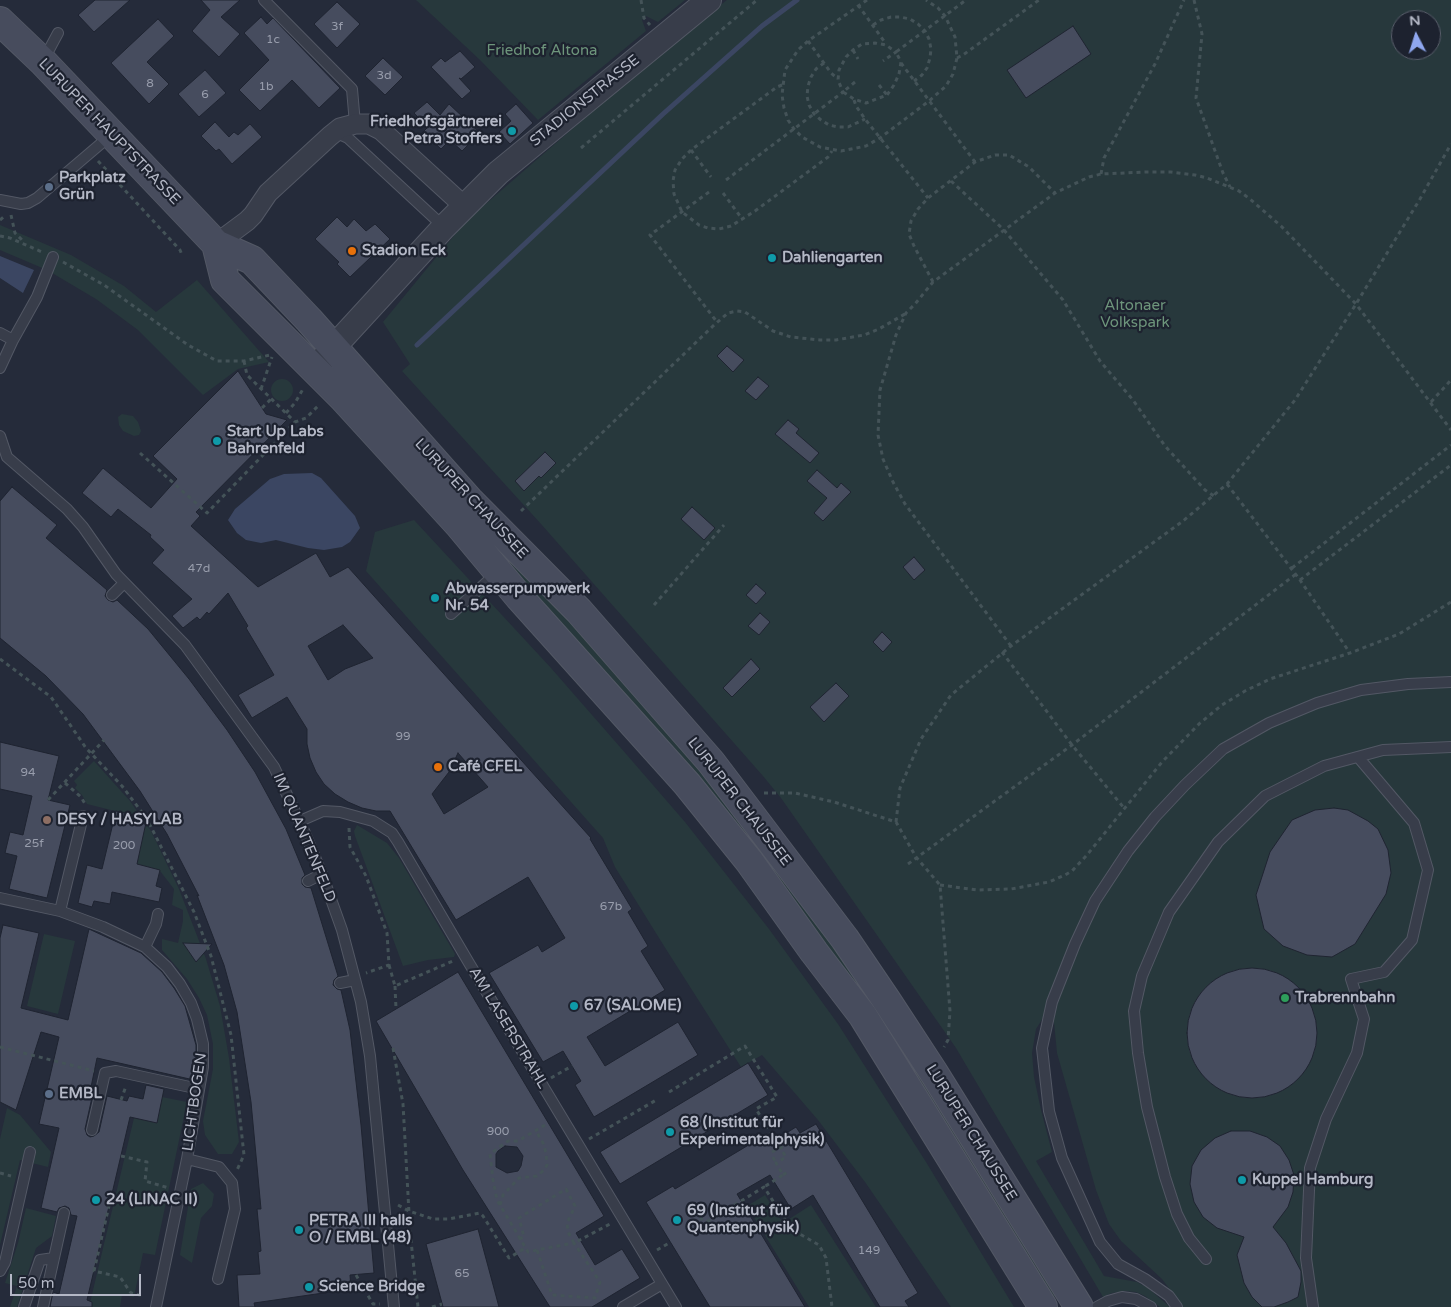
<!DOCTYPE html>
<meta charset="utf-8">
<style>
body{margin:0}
#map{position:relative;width:1451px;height:1307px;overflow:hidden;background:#252b3a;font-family:"Varela Round",sans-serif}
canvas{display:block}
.north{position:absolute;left:1391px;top:10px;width:50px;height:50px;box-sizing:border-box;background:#1d222f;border:1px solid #595e6b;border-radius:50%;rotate:355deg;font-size:14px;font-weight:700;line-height:20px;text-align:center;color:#b4b8c6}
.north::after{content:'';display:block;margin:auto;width:18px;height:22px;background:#8fa7ef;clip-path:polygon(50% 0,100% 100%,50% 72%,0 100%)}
.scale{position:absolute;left:10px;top:1274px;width:131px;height:22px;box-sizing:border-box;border:2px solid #b4b8c6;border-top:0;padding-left:6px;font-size:15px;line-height:18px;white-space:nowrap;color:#b4b8c6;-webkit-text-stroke:4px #1d222f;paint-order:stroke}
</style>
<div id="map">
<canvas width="1451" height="1307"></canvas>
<div class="north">N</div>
<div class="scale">50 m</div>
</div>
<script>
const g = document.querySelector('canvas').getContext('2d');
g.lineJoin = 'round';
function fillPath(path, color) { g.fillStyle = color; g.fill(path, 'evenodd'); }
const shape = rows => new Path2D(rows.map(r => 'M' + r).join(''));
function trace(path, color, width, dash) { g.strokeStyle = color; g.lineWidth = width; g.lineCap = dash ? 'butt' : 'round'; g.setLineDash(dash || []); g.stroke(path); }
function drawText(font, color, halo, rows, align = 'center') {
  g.font = font + ' "Varela Round",sans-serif'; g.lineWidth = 4.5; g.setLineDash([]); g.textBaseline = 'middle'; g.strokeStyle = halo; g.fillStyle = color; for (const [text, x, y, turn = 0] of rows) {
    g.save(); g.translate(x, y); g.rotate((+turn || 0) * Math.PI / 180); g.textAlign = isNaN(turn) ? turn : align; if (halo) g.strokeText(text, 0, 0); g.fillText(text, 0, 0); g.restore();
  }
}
fillPath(shape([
 [416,0,685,0,658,22,646,16,642,20,646,31,538,120,480,60],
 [727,0,1451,0,1451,1307,1183,1307,1162,1279,1121,1241,1109,1224,1096,1190,1057,1053,1054,1022,1052,1017,1047,1016,1043,1018,1036,1029,1032,1053,1034,1077,1041,1110,1052,1152,1036,1161,1104,1276,1137,1282,1148,1288,1170,1307,1160,1307,1145,1296,1136,1292,1125,1291,1112,1293,1103,1297,956,1048,781,798,763,776,541,524,402,371,410,364,383,322,466,221,669,45],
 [1401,20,1431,20,1431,50,1401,50],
 [0,225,71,255,124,286,156,312,197,280,269,362,238,369,203,395,138,330,96,299,47,270,0,250],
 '271 390a11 11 0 1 1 22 0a11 11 0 1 1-22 0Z',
 [364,397,563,608,715,784,879,1005,1059,1294,1049,1299,900,1056],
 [122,414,133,416,138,422,141,431,139,435,134,436,123,431,119,425,118,417],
 [414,520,551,668,627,755,685,822,769,929,838,1024,926,1162,1014,1307,951,1307,865,1182,818,1120,762,1055,741,1067,664,946,615,867,603,838,366,571,375,532],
 [94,761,130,801,151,831,179,889,206,959,220,1006,229,1058,239,1142,232,1154,218,1154,205,1135,203,1121,213,1069,213,1044,207,1015,199,998,187,979,162,950,162,939,178,943,183,921,183,910,172,905,174,889,160,871,137,864,131,815,87,804,82,795,75,788,77,785,74,781],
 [357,825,387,843,399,858,455,954,454,957,428,960,403,966,355,836,354,831],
 [44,934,75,941,58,1014,27,1006],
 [162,1097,187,1102,155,1255,143,1253,134,1297,122,1295,120,1307,89,1307,134,1118,157,1123],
 [7,1108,20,1115,51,1152,48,1167,20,1160,0,1245,0,1139],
 [203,1183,214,1194,212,1206,201,1218,192,1263,180,1255,191,1189],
 [765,1195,783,1223,811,1205,876,1307,809,1307,747,1206],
 [26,1208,56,1216,52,1236,36,1248,17,1307,10,1307,17,1286,5,1283,18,1243]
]), '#27383c');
fillPath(shape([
 [0,256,34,270,23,293,0,278],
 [312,473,321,478,355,516,360,528,350,542,342,547,324,550,308,548,276,540,261,543,246,540,237,533,228,520,235,509,270,479,284,474]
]), '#3b4662');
trace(shape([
 [417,345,663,114,762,26,797,0]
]), '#3b4662', 5);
const building = shape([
 [95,0,130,0,94,32,78,15,95,0],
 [201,0,240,0,221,17,240,34,219,57,192,31,210,10,201,0],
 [337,2,360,24,337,48,314,24,337,2],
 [261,17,267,24,273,18,340,88,319,108,292,80,260,111,239,90,269,60,244,33,261,17],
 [158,19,174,36,147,62,169,84,149,104,111,63,158,19],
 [1073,26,1091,54,1026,98,1007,70,1073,26],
 [460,51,475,67,461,79,459,78,471,91,462,99,431,67,441,58,445,62,460,51],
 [383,58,403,77,385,95,365,76,383,58],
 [205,70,226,93,199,117,178,94,205,70],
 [427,102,440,115,449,104,480,133,462,151,450,140,441,149,423,132,428,127,414,113,427,102],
 [516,104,533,123,510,144,499,132,511,121,505,114,516,104],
 [215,122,229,137,234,132,238,135,250,124,262,137,232,164,219,149,216,151,201,136,215,122],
 [337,217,347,227,354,219,366,231,375,224,390,239,350,277,337,264,339,262,315,239,337,217],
 [727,346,744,360,733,372,717,356,727,346],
 [238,371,266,414,287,420,196,512,200,516,191,526,258,587,316,553,330,577,348,567,591,838,590,839,632,909,628,912,648,946,641,951,665,990,587,1037,605,1066,678,1022,698,1055,594,1117,575,1085,581,1081,563,1051,543,1062,489,973,538,945,542,952,565,938,528,877,456,920,390,811,376,811,362,808,348,802,335,794,324,784,316,772,310,758,307,744,307,729,287,697,252,718,238,695,274,675,246,628,248,626,228,593,209,614,207,612,200,620,197,617,183,628,172,616,192,599,152,563,164,550,150,537,151,535,118,509,111,517,82,493,103,468,151,508,177,479,153,456,238,371],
 [343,625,373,658,345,669,328,680,308,646,343,625],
 [458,753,488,787,444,814,432,794,449,772,458,753],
 [758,377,769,386,756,400,745,391,758,377],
 [788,420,799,429,796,433,819,453,810,463,775,434,788,420],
 [545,452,556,463,541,478,539,476,524,491,515,481,545,452],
 [817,470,837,488,841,483,851,492,823,521,814,513,827,498,807,481,817,470],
 [12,487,57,525,46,538,107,590,105,596,108,600,113,602,117,600,148,629,189,679,227,730,255,772,286,829,305,875,302,878,302,884,305,887,311,888,338,976,334,980,333,985,337,989,341,990,350,1030,361,1125,374,1273,350,1275,351,1289,254,1303,255,1307,239,1307,237,1275,260,1274,258,1252,261,1251,257,1209,261,1209,251,1102,237,1012,224,965,197,895,199,896,167,834,140,791,83,714,46,676,0,638,0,501,12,487],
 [692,507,715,528,704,540,681,519,692,507],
 [914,557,925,570,914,580,903,567,914,557],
 [756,584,766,593,756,604,746,595,756,584],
 [760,613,770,622,759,635,748,626,760,613],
 [882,632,892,642,883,652,873,642,882,632],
 [751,659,760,669,732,697,723,688,751,659],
 [836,683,849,696,824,722,810,707,836,683],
 [0,742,59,756,48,800,70,805,47,898,9,889,17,856,5,853,10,832,23,835,32,796,0,789,0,742],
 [1334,808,1348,810,1368,821,1378,829,1388,850,1391,873,1386,894,1355,944,1332,957,1307,955,1283,946,1264,929,1256,895,1270,852,1292,820,1315,810,1334,808],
 [116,811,147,818,137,864,160,870,156,886,162,888,159,902,112,892,110,904,94,901,92,907,78,903,87,865,102,869,116,811],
 [3,925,39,933,21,1008,68,1020,89,929,141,953,162,972,174,988,185,1006,196,1045,196,1066,194,1080,97,1058,90,1092,93,1093,85,1129,87,1135,90,1137,94,1136,99,1132,107,1096,127,1101,129,1096,143,1099,146,1085,164,1089,157,1123,130,1117,87,1300,92,1302,92,1307,50,1307,53,1292,59,1294,77,1216,71,1215,69,1208,65,1206,59,1208,57,1212,41,1208,59,1128,39,1124,59,1037,41,1032,16,1110,0,1102,0,938,3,925],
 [183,943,212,944,196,962,183,943],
 '1187 1033a65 65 0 1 1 130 0a65 65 0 1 1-130 0Z',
 [458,972,604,1216,576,1233,595,1265,622,1249,640,1278,592,1307,550,1307,463,1170,376,1021,458,972],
 [505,1146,517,1147,523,1156,521,1166,518,1171,507,1173,496,1167,496,1154,498,1151,505,1146],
 [748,1063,768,1095,620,1184,600,1152,748,1063],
 [816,1124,918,1293,905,1301,909,1307,880,1307,813,1195,791,1209,770,1175,737,1194,805,1307,710,1307,646,1202,673,1186,675,1189,767,1134,772,1142,796,1127,800,1133,816,1124],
 [1231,1131,1250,1131,1267,1137,1280,1146,1289,1160,1294,1175,1293,1192,1288,1207,1273,1227,1286,1243,1301,1271,1301,1282,1298,1297,1288,1302,1274,1307,1262,1307,1252,1297,1244,1283,1237,1255,1244,1237,1217,1228,1203,1217,1194,1202,1190,1184,1192,1166,1201,1150,1215,1138,1231,1131],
 [478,1229,499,1307,443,1307,426,1244,478,1229]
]);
fillPath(building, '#464c5e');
trace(building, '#1f2431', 1);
const service = shape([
 [264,0,352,89,355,124],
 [43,61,58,33],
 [333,135,339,134,348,138,444,227],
 [0,200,21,204,28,203,37,198,111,135],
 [0,333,13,340,0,368],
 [13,340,37,297,53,257],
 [0,436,7,457,67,509,83,527,116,574,185,645,274,767,305,833,322,874,342,930,361,1002,370,1056,394,1307],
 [112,595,124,583],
 [451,614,497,573],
 [300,821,323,811,340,812,373,821,392,833,398,842,469,963,676,1307],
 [308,881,322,874],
 [0,898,60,911,103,927,145,947,167,967,180,984,191,1003,197,1019,203,1044,203,1067,187,1159,156,1307],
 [60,911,83,816],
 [145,947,156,924,158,914],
 [340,983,355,980],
 [92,1130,105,1073,116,1071,199,1089],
 [187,1159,219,1167,232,1183,235,1209,218,1279],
 [1206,1259,1189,1238,1177,1214,1165,1177,1147,1107,1138,1053,1134,1011,1142,976,1169,912,1218,842,1265,796,1324,766,1383,750,1451,747],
 [0,1271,5,1262,30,1152],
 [24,1307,40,1260,54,1258,64,1213],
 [43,1307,54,1258],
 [623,1307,662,1284],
 [1097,1307,1108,1301,1122,1297,1136,1299,1151,1307],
 [1177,1307,1169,1296,1145,1279,1118,1264,1100,1242,1062,1158,1049,1111,1042,1048,1052,1002,1075,944,1095,901,1128,851,1155,817,1185,785,1223,749,1269,723,1317,703,1361,690,1408,684,1451,682],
 [1313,1307,1306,1258,1310,1168,1326,1119,1357,1053,1364,1019,1351,979,1384,972,1412,940,1428,870,1414,823,1358,757]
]);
const minor = shape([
 [216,244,247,221,253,215,268,193,330,136,340,128,355,124,369,124,381,130,464,206]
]);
const tertiary = shape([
 [321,361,444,227,498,173,709,0]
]);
const secondary = shape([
 [0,21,43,62,216,244,252,260,309,320,469,500,579,611,711,762,845,939,887,1001,934,1073,1079,1307],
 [216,244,225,280,343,398,459,525,519,597,687,784,749,861,814,952,863,1016,1043,1307]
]);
trace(service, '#535865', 12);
trace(minor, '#535865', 21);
trace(tertiary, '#535865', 26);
trace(secondary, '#535865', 30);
trace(shape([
 [641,0,644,18,650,25],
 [867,0,808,41,798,50,785,70,782,95,784,108,788,120,794,129,802,137,820,147,841,151,866,146,880,138,929,101,946,86,953,74,957,58,955,37,945,16,938,8,926,0],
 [1194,0,1202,34,1196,98,1223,173,1230,187],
 [858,5,886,44],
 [873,25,881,20,891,17,900,17,910,19,918,24,925,31,929,39,931,49,930,58,927,68,922,75,914,81],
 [808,41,831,73,838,79],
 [853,50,858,59],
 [957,58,963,55,1039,0],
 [824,63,816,69,811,77,808,86,807,96,809,105,814,114,821,120,829,125,838,127,848,127,865,119],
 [901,63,975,162],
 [855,82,843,92,854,99,866,103,887,95,894,85,899,74,901,62,896,52,966,0],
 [782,85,777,87,691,150,682,159,675,170,673,181,674,194,682,212,699,225,708,228,719,229,731,226,755,211,828,157,832,151],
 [879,85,887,95],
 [854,100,856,106,865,119,928,198],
 [581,148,757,0],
 [691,150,711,177],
 [98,161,180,250,182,255],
 [1101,174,1104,158,1155,64,1184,0],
 [726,180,843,92,838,80,839,70,846,57,853,50,862,44,875,43,886,45,896,52,883,61],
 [951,181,1004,230,1063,300,1100,361,1133,400,1165,446,1205,490,1214,496],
 [709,192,650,235,717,322],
 [723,193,743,220],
 [11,215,15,233,24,242],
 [0,220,6,215],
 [0,236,10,238,42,252],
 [63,262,104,285,188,345,217,361,244,361,270,355],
 [933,282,914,246,909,234,911,221,918,209,928,198,975,162,995,155,1009,155,1029,167,1055,193],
 [244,361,247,375,295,422],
 [261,389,272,357],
 [1431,402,1451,380],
 [262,408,271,399],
 [286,413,295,403,303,389],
 [140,453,207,513,295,422,306,418,320,404],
 [1227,484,1300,580,1350,653],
 [521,511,713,326,728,313,737,311,745,312,773,331,791,337,820,340,836,340,864,335,879,329,905,314],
 [1292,568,1451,445],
 [1300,580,1451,465],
 [654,605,724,525],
 [1011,646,905,504,893,482,883,459,878,435,880,390,896,335,906,313,915,304,933,282,1055,193,1089,177,1101,174,1146,172,1171,172,1195,175,1207,178,1239,191,1250,199,1281,226,1356,304,1451,430],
 [1002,652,1072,745,1124,808],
 [0,659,51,697,86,748,122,786,147,819,194,912,211,956,231,1035,244,1155,237,1170],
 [65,783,81,797,85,804],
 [764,793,795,793,834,802,896,822,916,857,940,885,950,1011,948,1040,944,1047],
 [896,822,900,788,921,739,951,695,1011,646,1183,521,1227,484,1295,400,1356,304,1420,199,1451,144],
 [349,828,350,847,366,876,387,933,389,965,366,973],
 [908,864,1072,745,1296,574],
 [940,885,977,890,1011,889,1049,882,1065,875,1072,871,1087,855,1162,762,1200,723,1222,705,1245,691,1270,679,1350,653,1399,634,1451,602],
 [389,965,395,986,453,961],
 [395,986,396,1009],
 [0,1047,94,1071],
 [393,1048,403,1104,410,1231,418,1307],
 [551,1078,572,1066],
 [669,1092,745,1046,777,1097,756,1109,786,1157,776,1163,783,1175,764,1187],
 [121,1100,126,1086],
 [589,1139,658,1099],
 [121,1156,147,1162,145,1181,169,1188],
 [773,1157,776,1163],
 [0,1173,11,1176],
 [783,1175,789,1171],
 [111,1197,94,1271,120,1277,131,1293,144,1296],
 [398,1205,409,1211,433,1219,449,1219,480,1213,483,1216,509,1258,525,1248],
 [500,1205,503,1195,519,1178,537,1176,544,1170,547,1165,546,1153,543,1143,536,1131],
 [696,1210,704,1223],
 [700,1226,764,1187,791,1229,819,1245,826,1258,832,1307],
 [519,1239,524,1237,519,1218,566,1189,575,1206,567,1223,568,1232,574,1243,610,1224],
 [537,1250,552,1295,595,1298,600,1282,574,1243,537,1250,528,1252,497,1200,493,1180,490,1154,508,1141,518,1141,545,1125],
 [657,1250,671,1242],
 [356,1275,373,1304,380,1304],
 [432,1307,442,1304]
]), '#445358', 3, [4, 4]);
trace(service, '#383d4a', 10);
trace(minor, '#383d4a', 19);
trace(tertiary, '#383d4a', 24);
trace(secondary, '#474c5d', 28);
trace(shape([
 [48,800,104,740],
 [772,1152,784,1146]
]), '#445358', 3, [4, 4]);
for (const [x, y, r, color] of [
 [512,131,5,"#0f9aa8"],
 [49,187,5,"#5c6f8a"],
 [352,251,5,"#e8710a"],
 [772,258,5,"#0f9aa8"],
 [217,441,5,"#0f9aa8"],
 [435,598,5,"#0f9aa8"],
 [438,767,5,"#e8710a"],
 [47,820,5,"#8d6e63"],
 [1285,998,5,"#2e9e5b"],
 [574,1006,5,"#0f9aa8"],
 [49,1094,5,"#5c6f8a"],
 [670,1132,5,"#0f9aa8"],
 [1242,1180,5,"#0f9aa8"],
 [96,1200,5,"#0f9aa8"],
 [677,1220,5,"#0f9aa8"],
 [299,1230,5,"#0f9aa8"],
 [309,1287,5,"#0f9aa8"]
]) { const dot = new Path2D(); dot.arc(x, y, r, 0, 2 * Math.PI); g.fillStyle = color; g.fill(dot); trace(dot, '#1d222f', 2); }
drawText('12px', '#989dac', null, [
 ["3f",337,27],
 ["1c",273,40],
 ["3d",384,76],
 ["8",150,84],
 ["1b",266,87],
 ["6",205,95],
 ["47d",199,569],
 ["99",403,737],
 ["94",28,773],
 ["25f",34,844],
 ["200",124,846],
 ["67b",611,907],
 ["900",498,1132],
 ["149",869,1251],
 ["65",462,1274]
]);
drawText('15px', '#6d957b', '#1d222f', [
 ["Friedhof Altona",542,51],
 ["Altonaer",1135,306],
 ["Volkspark",1135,323]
]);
drawText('15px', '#b4b8c6', '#1d222f', [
 ["STADIONSTRASSE",585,101,-39],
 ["LURUPER HAUPTSTRASSE",109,132,46],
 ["LURUPER CHAUSSEE",471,499,47],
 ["LURUPER CHAUSSEE",739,802,52],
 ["IM QUANTENFELD",304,838,67],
 ["AM LASERSTRAHL",508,1028,59],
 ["LICHTBOGEN",195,1102,-82],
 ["LURUPER CHAUSSEE",971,1133,58]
]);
drawText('bold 15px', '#b4b8c6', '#1d222f', [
 ["Friedhofsgärtnerei",502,122,"right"],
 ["Petra Stoffers",502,139,"right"],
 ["Parkplatz",59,178],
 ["Grün",59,195],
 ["Stadion Eck",362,251],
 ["Dahliengarten",782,258],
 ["Start Up Labs",227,432],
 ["Bahrenfeld",227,449],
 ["Abwasserpumpwerk",445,589],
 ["Nr. 54",445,606],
 ["Café CFEL",448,767],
 ["DESY / HASYLAB",57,820],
 ["Trabrennbahn",1295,998],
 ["67 (SALOME)",584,1006],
 ["EMBL",59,1094],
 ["68 (Institut für",680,1123],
 ["Experimentalphysik)",680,1140],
 ["Kuppel Hamburg",1252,1180],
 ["24 (LINAC II)",106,1200],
 ["69 (Institut für",687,1211],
 ["Quantenphysik)",687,1228],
 ["PETRA III halls",309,1221],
 ["O / EMBL (48)",309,1238],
 ["Science Bridge",319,1287]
], 'left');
</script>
